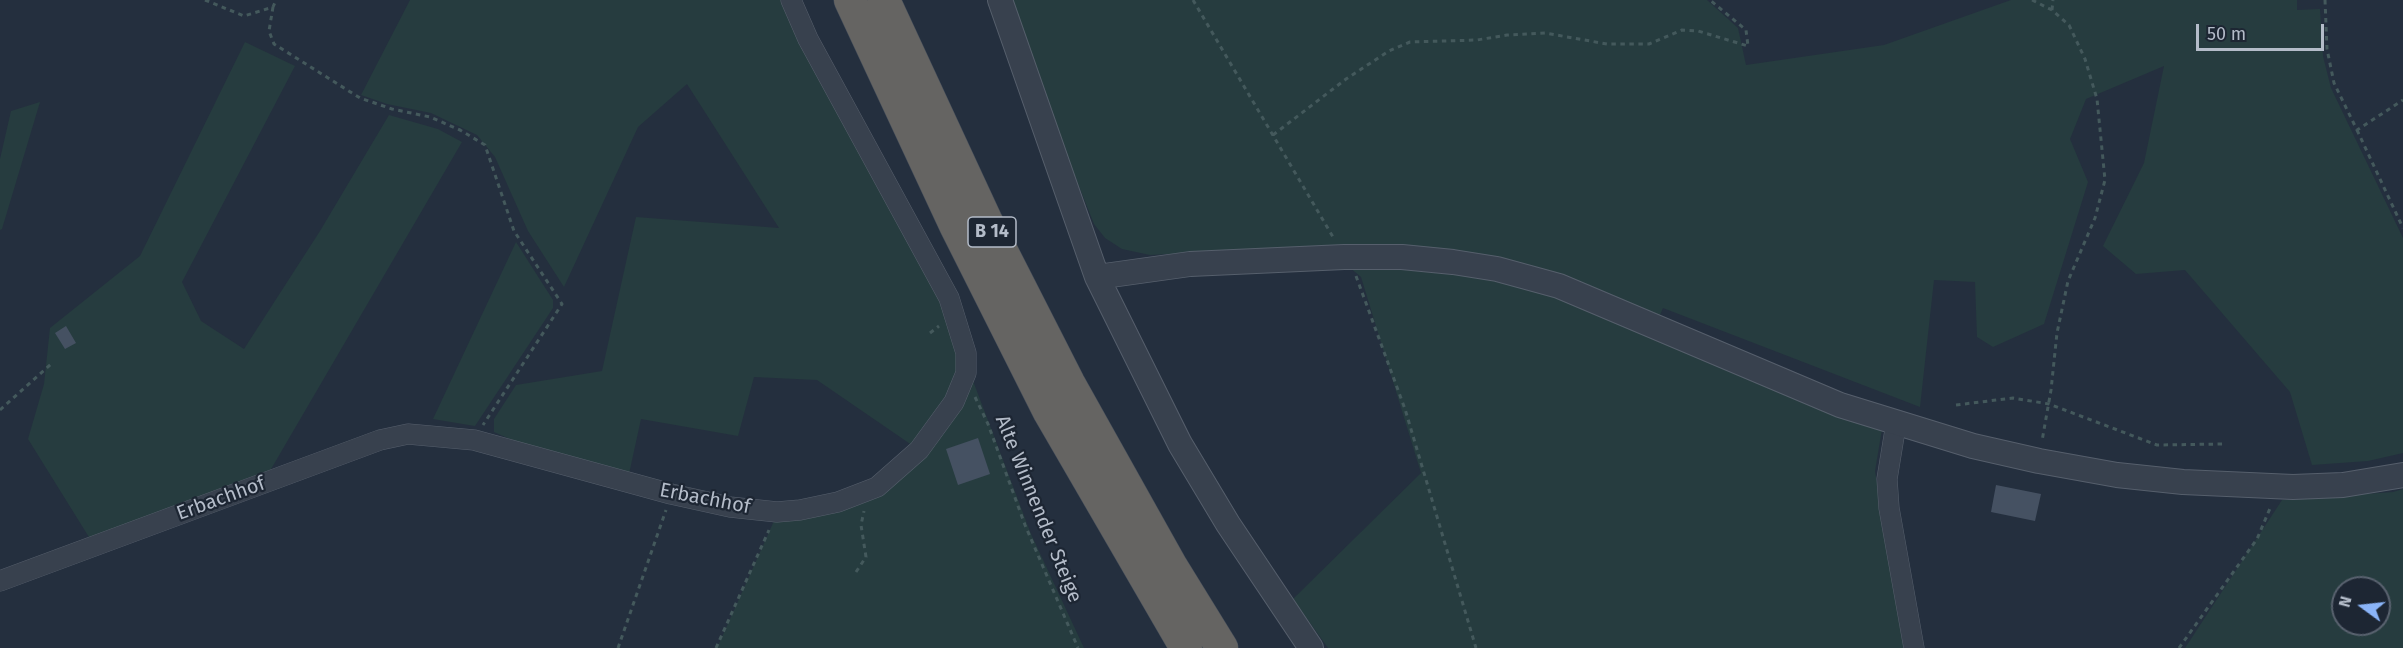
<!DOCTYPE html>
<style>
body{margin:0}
#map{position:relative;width:2403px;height:648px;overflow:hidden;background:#242f3e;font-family:"Fira Sans",sans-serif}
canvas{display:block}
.north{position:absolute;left:2331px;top:576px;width:60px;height:60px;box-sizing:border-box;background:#1d2633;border:2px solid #59626f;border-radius:50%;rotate:285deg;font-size:16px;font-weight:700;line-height:24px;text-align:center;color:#b4bcc9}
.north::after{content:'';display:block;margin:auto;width:21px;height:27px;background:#8ab4f8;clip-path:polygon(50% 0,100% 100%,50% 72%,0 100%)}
.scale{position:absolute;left:2196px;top:24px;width:128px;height:27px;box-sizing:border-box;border:3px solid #b4bcc9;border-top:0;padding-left:8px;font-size:18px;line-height:21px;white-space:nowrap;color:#b4bcc9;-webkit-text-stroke:4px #1d2633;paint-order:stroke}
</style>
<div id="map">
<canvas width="2403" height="648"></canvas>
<div class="north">N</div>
<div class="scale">50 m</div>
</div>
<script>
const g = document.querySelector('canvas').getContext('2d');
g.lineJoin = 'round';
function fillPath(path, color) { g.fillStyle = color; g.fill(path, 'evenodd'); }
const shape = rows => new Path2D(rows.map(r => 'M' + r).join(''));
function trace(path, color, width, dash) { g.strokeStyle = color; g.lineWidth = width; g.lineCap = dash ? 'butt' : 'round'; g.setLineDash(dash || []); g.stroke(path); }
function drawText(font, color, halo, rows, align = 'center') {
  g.font = font + ' "Fira Sans",sans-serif'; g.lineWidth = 4.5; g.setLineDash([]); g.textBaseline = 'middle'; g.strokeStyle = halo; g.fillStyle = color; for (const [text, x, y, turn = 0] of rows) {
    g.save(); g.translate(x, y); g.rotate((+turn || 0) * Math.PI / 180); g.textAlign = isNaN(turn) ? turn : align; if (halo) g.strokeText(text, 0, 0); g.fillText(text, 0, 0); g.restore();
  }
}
fillPath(shape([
 [410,0,784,0,942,299,1031,534,1084,648,717,648,778,512,838,502,919,450,817,380,754,377,738,436,641,419,629,474,519,443,494,432,494,419,516,385,602,371,636,217,779,228,687,84,638,127,564,287,528,231,495,157,477,135,431,113,387,104,361,95],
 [1012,0,1707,0,1738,28,1746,65,1884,45,2011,0,2297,0,2297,10,2320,9,2323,56,2331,88,2403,238,2403,453,2368,461,2312,465,2290,392,2185,270,2136,274,2103,246,2144,163,2164,66,2086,99,2070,139,2088,182,2044,324,1993,347,1977,337,1975,282,1934,280,1920,407,1663,308,1650,338,1882,429,1875,471,1904,648,1328,648,1293,599,1421,473,1361,277,1324,246,1150,255,1122,249,1105,238,1094,224,1053,121],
 [245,42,295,66,182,282,201,321,244,349,320,231,389,115,438,129,462,142,267,476,92,542,28,439,44,384,50,328,140,256],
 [40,102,2,229,0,230,0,159,11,111],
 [516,242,553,300,553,308,475,426,433,419],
 [2403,489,2403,648,2185,648,2282,500,2393,492],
 [2343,588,2379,588,2379,624,2343,624]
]), '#263c3f');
fillPath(shape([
 [66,326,76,343,65,349,55,333],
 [978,438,990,474,958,485,946,449],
 [1996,485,2041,494,2035,521,1991,512]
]), '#455162');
const minor = shape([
 [1896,424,1887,479,1889,508,1914,648],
 [0,581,380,440,408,434,474,440,671,494,730,507,777,512,800,510,838,502,877,487,919,450,954,402,966,373,966,353,949,298,808,39,791,0]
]);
const tertiary = shape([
 [1000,0,1097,277,1180,444,1228,524,1311,648],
 [1097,277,1190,264,1344,257,1402,257,1453,262,1497,269,1559,286,1840,405,1973,446,2039,461,2117,475,2183,482,2293,487,2343,485,2403,475]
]);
const trunk = shape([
 [850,0,955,225,1049,412,1186,648],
 [884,0,986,220,1069,383,1172,567,1222,648]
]);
trace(minor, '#565f6c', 21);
trace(tertiary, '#565f6c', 26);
trace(trunk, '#434c59', 33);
trace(shape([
 [205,0,244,16,273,7,276,0],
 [1193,0,1333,237],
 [2032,0,2052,10,2069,25,2085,59,2097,99,2105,180,2095,218,2068,281,2057,333,2051,390,2042,441],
 [2325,0,2327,49,2334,83,2357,130,2403,100],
 [273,7,269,31,274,44,360,98,392,109,430,117,460,130,485,145,514,231,562,304,483,425],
 [2052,10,2053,0],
 [2357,130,2403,228],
 [1273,135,1346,79,1389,51,1410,42,1477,40,1507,35,1545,33,1607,44,1649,44,1682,30,1698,31,1748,46,1746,30,1710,0],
 [1356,276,1405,409,1476,648],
 [930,333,939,326],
 [975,397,988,424,1025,525,1078,648],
 [1956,405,2013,398,2049,404,2157,445,2223,444],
 [0,410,51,364],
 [856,572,866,557,861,525,864,511],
 [618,648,666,510],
 [716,648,769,530],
 [2179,648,2257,539,2271,506]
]), '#44595c', 3, [4.5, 4.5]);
trace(minor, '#38414e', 20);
trace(tertiary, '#38414e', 24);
trace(trunk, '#656462', 32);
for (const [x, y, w] of [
 [992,232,48]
]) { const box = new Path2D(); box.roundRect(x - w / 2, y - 15, w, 30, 4.5); g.fillStyle = '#1d2633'; g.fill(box); trace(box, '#b4bcc9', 1.5); }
drawText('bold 18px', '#b4bcc9', null, [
 ["B 14",992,232]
]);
drawText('20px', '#b4bcc9', '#1d2633', [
 ["Erbachhof",221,499,-20],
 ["Erbachhof",705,499,11],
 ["Alte Winnender Steige",1038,509,68]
]);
</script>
